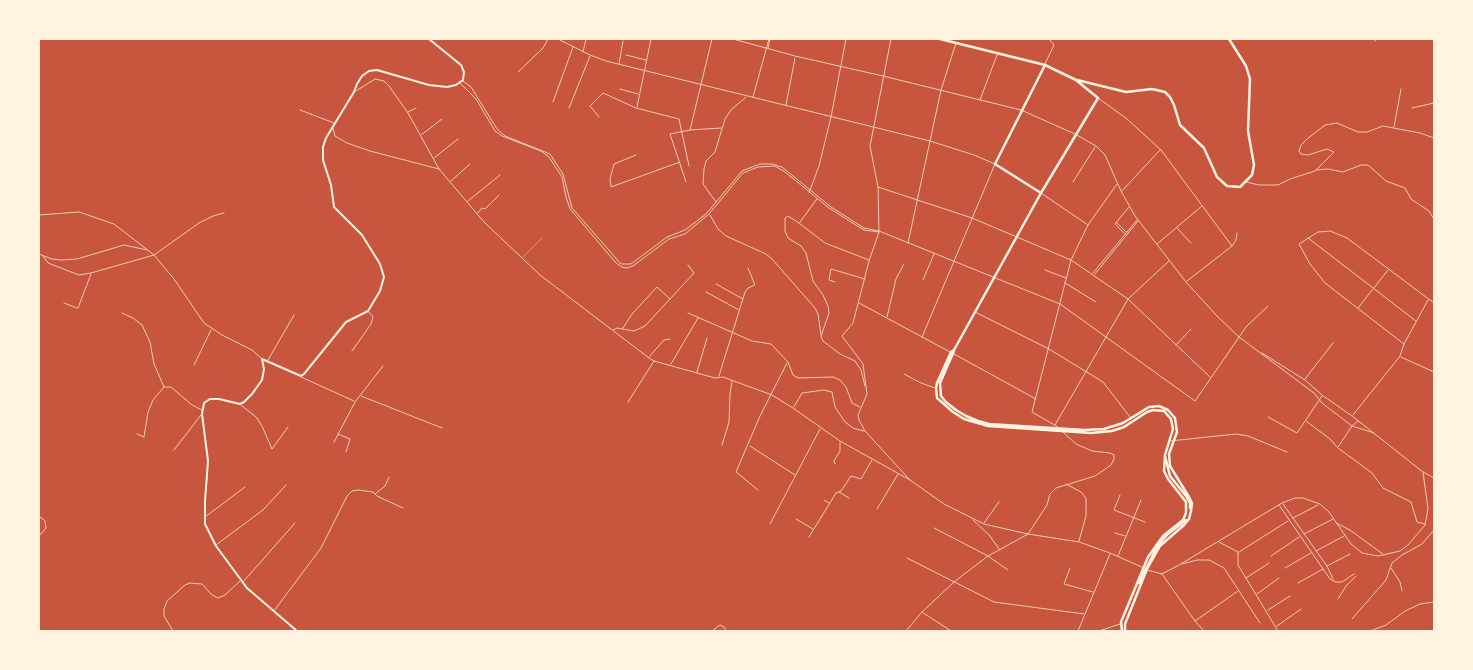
<!DOCTYPE html>
<style>
body{margin:0}
#map{position:relative;width:1473px;height:670px;overflow:hidden;background:#c8553d;font-family:Spectral,serif}
canvas{display:block}
.frame{position:absolute;inset:0;border:40px solid #fff3e0;pointer-events:none}
</style>
<div id="map">
<canvas width="1473" height="670"></canvas>
<div class="frame"></div>
</div>
<script>
const g = document.querySelector('canvas').getContext('2d');
g.lineJoin = 'round';
const shape = rows => new Path2D(rows.map(r => 'M' + r).join(''));
function trace(path, color, width, dash) { g.strokeStyle = color; g.lineWidth = width; g.lineCap = dash ? 'butt' : 'round'; g.setLineDash(dash || []); g.stroke(path); }
trace(shape([
 [523,257,542,238]
]), '#f1ccb7', 0.5);
trace(shape([
 [64,303,77,308],
 [338,434,350,439,346,452]
]), '#f1ccb7', 1);
trace(shape([
 [558,39,590,55,606,61,930,141,974,155,995,164,922,337],
 [733,39,795,56,883,76,1021,110,1075,134,1096,146,1105,155,1121,191,1135,216,1186,282,1217,316,1239,337,1314,393,1322,403,1352,426,1374,433],
 [891,39,870,146,878,187,879,232,869,261,853,323,842,336,863,364,867,394,858,415,859,420,865,431,909,479],
 [1375,41,1376,39],
 [768,48,770,39],
 [583,52,586,39],
 [626,55,646,60],
 [619,64,623,41],
 [1045,64,1054,45,1049,39],
 [518,72,543,48,548,39],
 [463,81,471,87,497,129,505,136,550,154,563,174,572,208,621,264,631,264,667,237,685,230,706,214,742,171,760,164,772,164,782,167,831,207,864,228,879,231,1060,304,1195,401,1246,327,1268,306],
 [460,83,476,99,495,131,502,136,541,151,549,157,562,177,566,197,570,209,616,263,622,267,626,268,633,266,669,239,685,234,709,214,743,173,758,167,775,166,785,172,829,208,851,222,864,230,879,232],
 [620,89,638,94],
 [356,91,375,79,384,81,389,86,408,113,439,169,484,222,540,275,649,358,654,361,715,378,723,377,772,395,793,408,840,441,910,480,944,504,984,524,1028,534,1079,542,1110,553,1144,568],
 [753,97,769,39],
 [1098,98,1127,119,1161,150,1232,246],
 [980,100,997,55],
 [553,102,573,47],
 [786,105,795,58],
 [637,107,651,39],
 [569,108,590,56],
 [1412,108,1434,103],
 [300,110,334,123],
 [408,112,416,108],
 [599,117,590,106,603,93,636,108,679,119,689,166],
 [1394,127,1401,89],
 [333,128,335,136,347,143,370,151,439,169],
 [690,130,712,39],
 [421,135,442,119],
 [636,155,614,164,610,179,611,187,680,162],
 [434,158,458,139],
 [1317,170,1328,169,1343,172,1361,165,1368,165,1386,181,1405,188,1411,199,1429,211,1434,219],
 [451,181,470,164],
 [686,182,670,134,690,130,721,128],
 [1073,182,1095,147],
 [1246,182,1259,185,1278,185,1290,179,1315,171,1334,152,1327,149,1308,155,1301,154,1299,151,1301,145,1307,139,1325,125,1337,123,1358,132,1367,132,1383,126,1420,133,1434,138],
 [878,187,972,218,1071,260,1128,299,1210,377],
 [1122,191,1160,150],
 [809,193,819,166,831,117,846,39],
 [1041,193,1088,225],
 [468,201,500,175],
 [716,202,703,184,704,169,706,161,715,152,725,119,731,110,746,97],
 [478,213,482,208,485,209,499,195],
 [39,215,79,212,114,224,154,255,174,279,204,323,222,335,252,350,262,359],
 [710,215,718,229,726,236,766,254,772,259,815,308,818,314,821,335],
 [800,222,817,199],
 [1117,223,1126,232],
 [1177,228,1191,243],
 [1124,233,1115,224,1129,207],
 [1308,238,1416,321],
 [908,243,941,90,956,43],
 [1157,244,1202,206],
 [39,254,52,259,61,260,77,259,124,245,147,250],
 [43,256,48,263,79,275,91,273,154,255,199,223,213,216,224,213],
 [1045,270,1066,278],
 [1093,273,1137,220],
 [1095,274,1138,221],
 [923,280,934,254],
 [1187,281,1232,246,1236,240,1237,233],
 [835,282,829,280,831,269,865,279],
 [1065,283,1096,302],
 [716,284,743,299],
 [706,292,739,310],
 [859,303,950,352],
 [78,308,91,274],
 [1358,308,1388,270],
 [975,312,1049,349,1103,382,1130,417],
 [122,313,133,318,142,325,150,342,154,364,164,387],
 [688,313,752,341,771,344,788,362,793,375,798,378,833,377,840,380,846,387,852,403,860,407],
 [887,317,896,279,904,264],
 [623,328,632,314,657,287,670,299],
 [613,330,617,328,634,331,645,326,694,273,688,265],
 [1404,344,1325,283,1310,264,1299,244,1318,232,1330,231,1347,238,1434,303],
 [1176,345,1191,329],
 [352,351,371,324,373,317,368,311],
 [1262,353,1305,380,1322,395,1352,416,1423,472,1434,478],
 [954,354,1036,399],
 [649,357,664,340,670,339],
 [1401,357,1434,372],
 [268,360,294,315],
 [671,364,698,318],
 [194,365,211,330],
 [697,372,707,338],
 [904,374,921,383,935,388],
 [719,376,745,292,748,288,755,285,748,268],
 [301,377,354,401],
 [1305,379,1333,343],
 [865,386,861,370,855,361,840,354,823,341,821,336,829,313,828,306,823,295,813,281,806,253,801,246,788,238,785,231,785,218,788,216,799,223,825,243,869,260],
 [164,387,171,387,192,405,202,410],
 [361,396,442,428],
 [628,402,654,361],
 [241,405,256,417,262,426,272,449,288,427],
 [794,407,802,393,824,390,832,392,835,407,845,422,853,428,864,431],
 [1353,415,1400,356,1404,344,1428,300],
 [1268,417,1297,433,1322,396],
 [1306,421,1330,439,1338,448,1372,473,1383,488,1411,502,1417,522,1425,524],
 [1055,425,1128,299,1169,261],
 [1058,427,1032,412,1071,260,1088,225,1117,184],
 [137,434,144,437,148,412,153,400,164,387],
 [1170,441,1236,434,1248,436,1287,452],
 [334,442,355,402,383,366],
 [722,445,729,422,730,394,732,381],
 [750,446,795,475],
 [1338,447,1352,426,1358,421],
 [174,450,201,415],
 [835,464,834,461,840,451,840,442],
 [1066,484,1081,492,1086,498,1086,516,1079,541],
 [758,490,736,472,760,416,787,363],
 [839,492,849,498],
 [375,494,385,486,389,477],
 [1120,495,1114,510,1145,522],
 [824,500,829,503],
 [1283,504,1327,566,1333,579],
 [1279,505,1330,579,1336,582,1342,582,1354,574],
 [877,509,898,474],
 [39,516,45,521,46,528,39,536],
 [205,517,245,487],
 [1293,518,1318,505],
 [796,519,813,529],
 [973,520,989,535,1000,550],
 [984,523,999,502],
 [1336,523,1350,530,1384,555],
 [770,524,820,429],
 [934,528,988,556,1008,570],
 [1115,533,1125,536],
 [1304,534,1333,519],
 [809,537,836,493,841,491,851,476,861,479,872,460],
 [1219,542,1238,552,1238,565,1278,631],
 [216,545,263,510,286,485],
 [1316,551,1344,536],
 [1239,552,1288,521],
 [1118,556,1141,500],
 [1271,556,1299,537],
 [907,558,994,602,1084,614],
 [1182,564,1197,560,1209,560,1224,568,1260,623],
 [1327,566,1350,554],
 [1070,568,1064,584,1093,592],
 [1285,568,1311,553],
 [1391,568,1400,582,1402,591],
 [1147,570,1162,574,1179,565,1282,503,1295,498,1303,498,1320,504,1329,512,1351,544,1362,553,1378,556,1400,551,1408,545,1425,525,1428,509,1423,472],
 [1162,574,1195,621,1204,631],
 [1246,578,1269,563],
 [243,582,295,523],
 [1298,583,1323,569],
 [1257,594,1279,578],
 [1338,599,1346,586,1356,576],
 [1268,610,1290,596],
 [274,611,321,548,347,496,352,491,358,490,373,492,377,496,403,508],
 [922,612,951,631],
 [1352,619,1386,580,1392,563,1402,555,1422,544,1434,530],
 [1195,621,1238,591],
 [1277,626,1301,609],
 [173,631,164,616,164,609,167,601,185,585,190,583,202,584,212,595,218,598,225,595,240,581],
 [712,631,720,625,724,627,726,631],
 [906,631,922,612,954,582,988,556,1028,534,1047,505,1050,494,1056,488,1095,476,1111,465,1114,459,1114,455,1110,453,1092,451,1076,444,1063,432],
 [1078,631,1110,554],
 [1099,631,1120,624],
 [1370,631,1386,625,1405,611,1420,604,1434,602]
]), '#f1ccb7', 1);
trace(shape([
 [262,359,301,376,304,374,346,322,368,311,380,291,384,277,380,264,362,235,334,207,331,185,323,160,323,147,326,138,354,92,357,84,362,76,369,71,377,70,429,85,447,87,456,85,463,80,464,72,461,65,429,39],
 [262,359,264,369,262,380,252,394,244,402,240,404,219,399,210,399,204,403,202,414,208,461,205,501,205,524,216,546,247,588,297,631]
]), '#fff3e0', 2);
trace(shape([
 [940,39,1045,65,1076,80,1098,98,1041,193,954,350,951,352,937,383,936,388,937,398,953,412,964,419,988,426,1091,433,1112,431,1124,427,1147,412,1153,410,1164,411,1171,419,1173,429,1165,455,1164,471,1168,479,1186,502,1186,513,1183,520,1163,536,1148,557,1121,622,1122,631],
 [1077,80,1126,92,1152,89,1165,92,1170,97,1174,105,1180,125,1204,148,1217,177,1227,186,1240,187,1252,175,1254,165,1248,131,1250,79,1246,66,1229,39],
 [1041,193,995,164,1045,65],
 [954,351,940,383,941,396,946,402,956,410,966,416,978,421,989,424,1084,430,1104,429,1123,423,1149,407,1159,406,1168,410,1175,418,1177,432,1169,454,1170,466,1189,497,1192,503,1191,511,1189,519,1184,525,1160,546,1147,569,1125,624,1125,631],
 [1165,456,1170,476,1186,496,1190,503,1190,508],
 [1139,583,1158,545,1168,534,1186,520]
]), '#fff3e0', 2.5);
</script>
